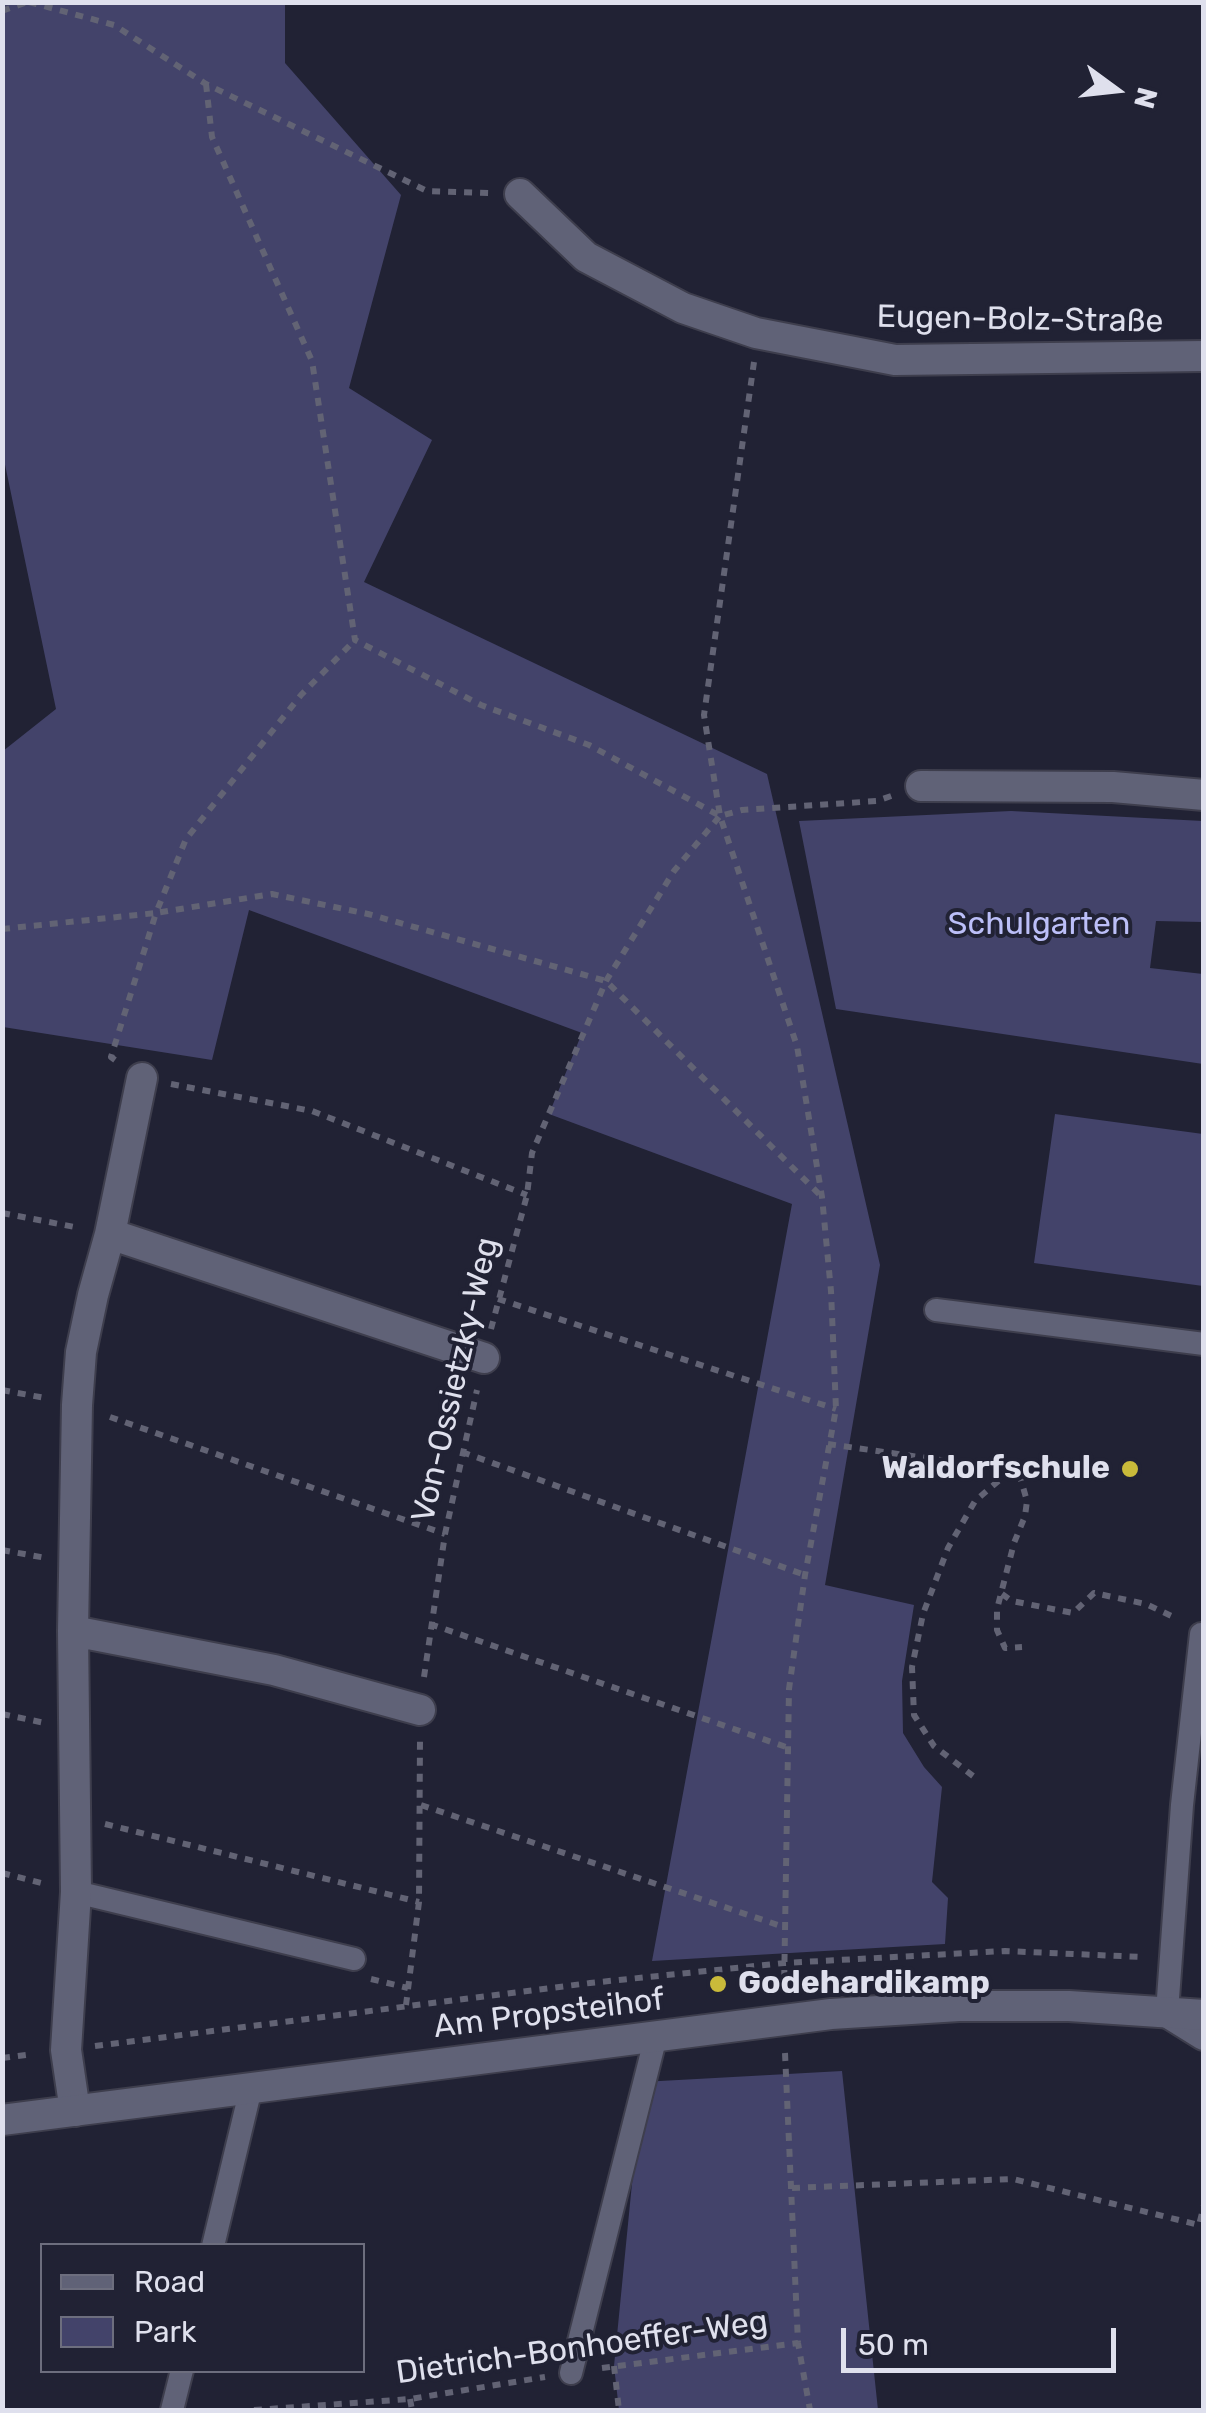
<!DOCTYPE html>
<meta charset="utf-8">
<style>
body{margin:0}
#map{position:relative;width:1206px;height:2413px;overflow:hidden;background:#212234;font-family:Rubik,sans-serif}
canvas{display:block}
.frame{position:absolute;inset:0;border:5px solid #dfe0ed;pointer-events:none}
.legend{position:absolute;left:40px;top:2243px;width:325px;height:130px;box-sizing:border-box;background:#212234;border:2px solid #6d6e7e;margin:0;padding:12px 18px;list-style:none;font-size:30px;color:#dfe0ed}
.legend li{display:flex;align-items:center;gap:20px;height:50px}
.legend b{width:50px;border:2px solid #6d6e7e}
.north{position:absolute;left:1066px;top:40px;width:100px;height:100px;-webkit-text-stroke:8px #212234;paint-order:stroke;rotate:105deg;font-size:28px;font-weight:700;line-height:40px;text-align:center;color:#dfe0ed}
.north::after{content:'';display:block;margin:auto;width:35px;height:45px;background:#dfe0ed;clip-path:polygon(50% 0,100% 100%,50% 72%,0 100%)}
.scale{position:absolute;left:841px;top:2328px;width:275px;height:45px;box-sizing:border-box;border:5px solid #dfe0ed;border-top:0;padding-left:12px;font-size:30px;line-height:35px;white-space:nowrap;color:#dfe0ed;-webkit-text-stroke:8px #212234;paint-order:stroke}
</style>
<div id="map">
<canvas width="1206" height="2413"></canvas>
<div class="frame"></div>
<ul class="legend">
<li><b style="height:12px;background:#606277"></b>Road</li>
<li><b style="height:28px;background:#43436a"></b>Park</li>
</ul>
<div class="north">N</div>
<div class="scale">50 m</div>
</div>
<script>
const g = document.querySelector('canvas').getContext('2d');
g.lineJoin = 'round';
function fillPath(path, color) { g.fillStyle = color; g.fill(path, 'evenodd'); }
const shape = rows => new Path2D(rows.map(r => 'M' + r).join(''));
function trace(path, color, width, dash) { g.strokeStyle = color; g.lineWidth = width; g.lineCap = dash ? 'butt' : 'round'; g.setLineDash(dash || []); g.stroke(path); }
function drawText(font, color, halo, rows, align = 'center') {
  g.font = font + ' Rubik,sans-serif'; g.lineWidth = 8; g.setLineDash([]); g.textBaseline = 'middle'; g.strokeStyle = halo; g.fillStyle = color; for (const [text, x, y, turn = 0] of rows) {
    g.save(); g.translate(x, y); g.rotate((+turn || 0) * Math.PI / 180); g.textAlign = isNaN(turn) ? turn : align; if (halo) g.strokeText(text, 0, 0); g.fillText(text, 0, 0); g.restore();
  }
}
fillPath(shape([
 [2,3,285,3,285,63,401,195,349,388,432,440,364,582,767,774,880,1265,825,1585,914,1605,902,1681,903,1733,924,1767,942,1787,932,1882,948,1898,945,1944,652,1961,792,1204,549,1114,582,1033,249,910,212,1060,3,1027,3,751,56,709,3,455],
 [1011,811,1203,821,1203,922,1156,921,1150,968,1203,974,1203,1064,836,1009,799,821],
 [1055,1114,1203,1134,1203,1286,1034,1263],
 [842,2071,878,2410,619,2410,614,2366,642,2082]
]), '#43436a');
const service = shape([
 [936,1310,1204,1344],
 [76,1892,354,1959],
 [1167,2012,1182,1805,1201,1634],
 [213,2246,251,2088],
 [571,2373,656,2036],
 [172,2410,182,2370]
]);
const minor = shape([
 [520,194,586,257,683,308,756,333,895,360,1204,356],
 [921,786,1113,787,1204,795],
 [110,1234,484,1358],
 [73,1631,274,1670,420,1710],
 [1167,2012,1204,2035],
 [75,2111,66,2050,76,1892,73,1631,77,1405,81,1352,93,1295,110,1234,142,1078]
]);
const tertiary = shape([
 [2,2120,831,2014,959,2006,1069,2006,1204,2015]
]);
trace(service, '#3e3e4d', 26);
trace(minor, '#3e3e4d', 34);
trace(tertiary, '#3e3e4d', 34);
trace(shape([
 [29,2,114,25,206,84,427,191,489,193],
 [2,11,27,2],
 [206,84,212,137,312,361,355,640,481,705,589,745,720,816,742,810,877,801,894,795],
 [754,362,704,715,720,816,797,1046,822,1197,831,1291,836,1409,805,1575,789,1689,784,1991],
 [2,929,156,913,186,839,301,695,355,640],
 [115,1060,111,1057,156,913,272,894,368,914,606,981,821,1196],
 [171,1084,312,1111,527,1195],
 [2,1213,80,1228],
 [498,1299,836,1409],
 [491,1329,527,1195,532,1153,606,981,674,871,719,817],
 [2,1390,45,1398],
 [110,1417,445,1534],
 [828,1444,1011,1470,1021,1480,1027,1501,1025,1516,1014,1543,997,1609,997,1630,1005,1648,1022,1647],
 [462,1452,805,1575],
 [2,1550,46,1558],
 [1002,1594,1012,1601,1073,1613,1094,1593,1146,1604,1178,1619],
 [430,1624,786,1747],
 [424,1677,445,1534,477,1390],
 [2,1714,45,1723],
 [973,1776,934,1746,914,1715,912,1667,923,1614,948,1548,975,1501,1010,1471],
 [421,1805,784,1927],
 [105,1824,419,1902],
 [2,1873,45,1884],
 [371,1979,408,1988],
 [406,2005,419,1902,420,1740],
 [95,2046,590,1983,784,1963,1005,1951,1142,1957],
 [785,2053,798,2343,810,2410],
 [2,2058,33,2054],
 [792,2188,1013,2179,1199,2225,1204,2205],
 [614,2366,619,2410],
 [602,2368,798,2343],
 [410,2399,412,2410],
 [254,2410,410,2399,545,2377]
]), '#626374', 6, [8, 8]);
trace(service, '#606277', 22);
trace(minor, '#606277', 30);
trace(tertiary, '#606277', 30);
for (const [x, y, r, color] of [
 [1130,1469,10,"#c9ba3a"],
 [718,1984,10,"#c9ba3a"]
]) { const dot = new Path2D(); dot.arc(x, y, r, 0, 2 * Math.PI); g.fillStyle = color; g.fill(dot); trace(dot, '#212234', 4); }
drawText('32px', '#dfe0ed', '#212234', [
 ["Eugen-Bolz-Straße",1020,320,1],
 ["Von-Ossietzky-Weg",456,1380,-77],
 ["Am Propsteihof",549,2014,-7],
 ["Dietrich-Bonhoeffer-Weg",582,2348,-8]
]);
drawText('32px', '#bcbff8', '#212234', [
 ["Schulgarten",1039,925]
]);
drawText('bold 32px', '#dfe0ed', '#212234', [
 ["Waldorfschule",1110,1469],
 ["Godehardikamp",738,1984,"left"]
], 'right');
</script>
